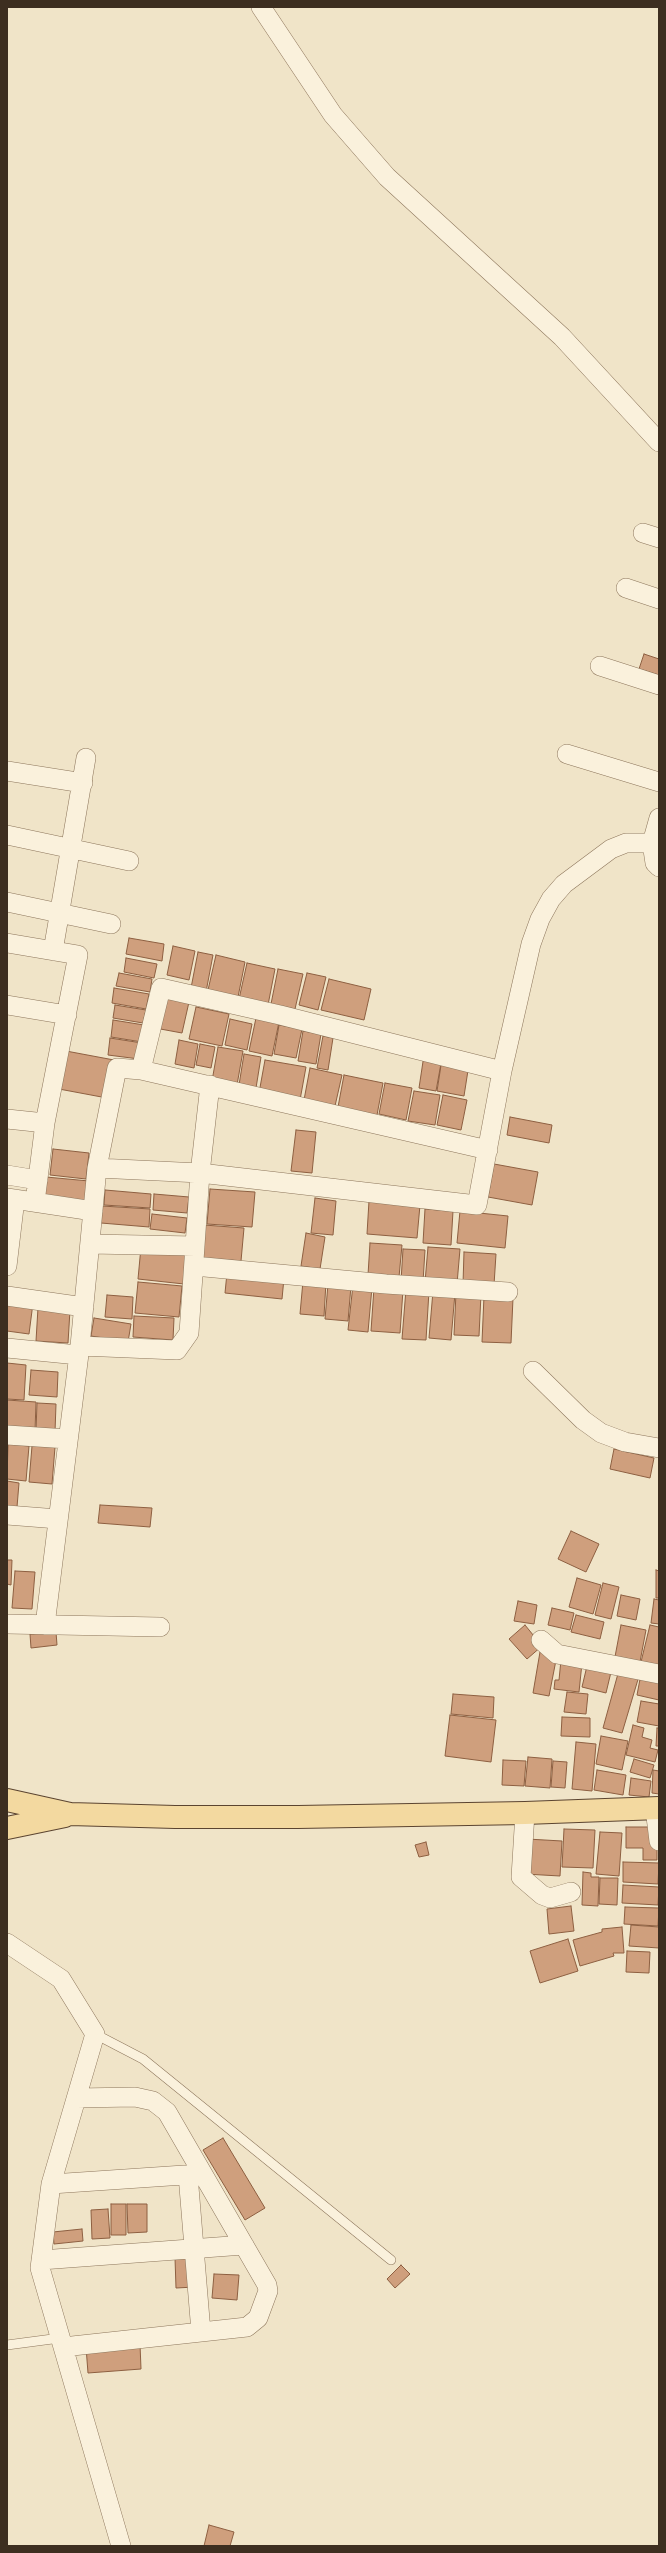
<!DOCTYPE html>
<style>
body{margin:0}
#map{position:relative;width:666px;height:2553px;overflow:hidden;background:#f0e4c8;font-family:"Times New Roman",serif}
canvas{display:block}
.frame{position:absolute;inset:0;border:8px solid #3d2e20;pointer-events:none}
</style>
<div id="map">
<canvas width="666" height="2553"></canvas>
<div class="frame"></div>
</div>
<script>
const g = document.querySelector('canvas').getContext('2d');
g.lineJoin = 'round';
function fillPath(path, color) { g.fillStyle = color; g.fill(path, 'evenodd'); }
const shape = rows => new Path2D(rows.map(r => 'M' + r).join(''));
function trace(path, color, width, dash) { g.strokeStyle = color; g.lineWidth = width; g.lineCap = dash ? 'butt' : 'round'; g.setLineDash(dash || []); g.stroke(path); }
const building = shape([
 [644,654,659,659,659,675,639,669,644,654],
 [129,938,164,944,162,961,126,954,129,938],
 [173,946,195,951,189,980,167,975,173,946],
 [198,952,213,955,206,992,191,988,198,952],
 [216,955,245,962,238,997,208,990,216,955],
 [126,958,157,964,154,978,124,972,126,958],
 [247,963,275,969,268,1005,239,999,247,963],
 [278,969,303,974,295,1009,271,1004,278,969],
 [119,973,152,979,150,992,116,986,119,973],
 [307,973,326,977,318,1010,299,1005,307,973],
 [329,979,371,989,364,1020,321,1010,329,979],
 [114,988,149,994,146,1009,112,1003,114,988],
 [161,996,189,1002,182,1033,155,1028,161,996],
 [115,1005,146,1010,143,1023,113,1018,115,1005],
 [196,1007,229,1014,222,1046,189,1039,196,1007],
 [256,1018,279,1022,272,1056,249,1051,256,1018],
 [230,1019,252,1024,247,1050,225,1045,230,1019],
 [113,1020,144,1025,142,1042,111,1037,113,1020],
 [279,1025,302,1029,296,1058,274,1054,279,1025],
 [303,1031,321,1034,316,1064,298,1061,303,1031],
 [323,1036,333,1038,328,1070,317,1068,323,1036],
 [110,1038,142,1043,139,1059,108,1055,110,1038],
 [179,1040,198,1044,194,1068,175,1064,179,1040],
 [200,1044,215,1047,211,1068,196,1065,200,1044],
 [218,1047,243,1051,237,1085,212,1081,218,1047],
 [66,1051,114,1060,107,1098,59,1089,66,1051],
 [244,1054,261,1057,256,1088,239,1085,244,1054],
 [424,1055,442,1058,436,1091,419,1088,424,1055],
 [442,1059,469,1064,464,1096,437,1091,442,1059],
 [265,1060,306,1067,300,1100,259,1093,265,1060],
 [310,1068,342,1075,335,1106,304,1100,310,1068],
 [344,1075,383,1083,377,1115,338,1107,344,1075],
 [385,1083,412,1088,406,1120,379,1114,385,1083],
 [414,1091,440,1095,435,1125,408,1121,414,1091],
 [443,1095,467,1100,461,1130,437,1125,443,1095],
 [510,1117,552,1125,549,1143,507,1135,510,1117],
 [296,1130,316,1132,312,1173,291,1171,296,1130],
 [53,1149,89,1153,86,1179,50,1175,53,1149],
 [494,1164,538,1172,532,1205,488,1197,494,1164],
 [46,1177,89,1181,87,1205,44,1200,46,1177],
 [210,1189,255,1192,252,1227,207,1224,210,1189],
 [105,1190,151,1194,150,1208,104,1205,105,1190],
 [154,1194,189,1197,187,1213,153,1210,154,1194],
 [315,1198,336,1201,333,1235,311,1233,315,1198],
 [369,1201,420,1205,417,1238,367,1234,369,1201],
 [102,1206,150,1209,149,1227,101,1223,102,1206],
 [425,1209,453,1211,451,1245,423,1243,425,1209],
 [460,1211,508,1216,505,1248,457,1243,460,1211],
 [152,1214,187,1218,185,1233,150,1229,152,1214],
 [204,1225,244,1228,241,1261,202,1258,204,1225],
 [306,1233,325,1237,320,1269,301,1266,306,1233],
 [370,1243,402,1245,399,1277,368,1275,370,1243],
 [141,1247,187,1251,184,1284,138,1279,141,1247],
 [428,1247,460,1249,457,1284,425,1282,428,1247],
 [403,1249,425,1250,423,1282,401,1281,403,1249],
 [464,1252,496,1254,494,1285,463,1284,464,1252],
 [227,1273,284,1278,282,1299,225,1293,227,1273],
 [303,1281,326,1282,324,1316,300,1314,303,1281],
 [138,1282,182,1286,179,1317,135,1313,138,1282],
 [328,1284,351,1286,348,1321,325,1319,328,1284],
 [353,1285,372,1287,368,1332,348,1330,353,1285],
 [374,1288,403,1290,400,1333,371,1331,374,1288],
 [406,1289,429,1291,426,1340,402,1339,406,1289],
 [433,1291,455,1293,451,1340,429,1338,433,1291],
 [456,1293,481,1294,479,1336,454,1335,456,1293],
 [107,1295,133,1297,132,1319,105,1317,107,1295],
 [484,1296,513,1298,511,1343,482,1342,484,1296],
 [7,1300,33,1303,29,1334,7,1331,7,1300],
 [38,1308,70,1310,68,1343,36,1341,38,1308],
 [134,1316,174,1318,173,1340,133,1337,134,1316],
 [94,1318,131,1324,128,1342,91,1336,94,1318],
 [7,1363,26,1365,24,1400,7,1399,7,1363],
 [31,1370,58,1372,57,1397,29,1395,31,1370],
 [7,1400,36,1402,35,1431,7,1430,7,1400],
 [37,1403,56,1404,55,1432,36,1431,37,1403],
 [8,1444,29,1446,26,1481,7,1479,8,1444],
 [32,1446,55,1447,52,1484,29,1482,32,1446],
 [614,1449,654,1458,650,1478,610,1469,614,1449],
 [7,1481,19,1483,17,1507,7,1506,7,1481],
 [100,1505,152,1508,150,1527,98,1523,100,1505],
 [571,1531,599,1544,586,1572,558,1559,571,1531],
 [7,1560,12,1560,11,1585,7,1584,7,1560],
 [656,1570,659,1571,659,1598,656,1598,656,1570],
 [15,1571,35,1572,32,1609,12,1608,15,1571],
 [577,1578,601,1585,593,1614,569,1607,577,1578],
 [603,1583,619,1587,611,1619,595,1615,603,1583],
 [621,1595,640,1599,636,1620,617,1616,621,1595],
 [654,1599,659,1600,659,1624,651,1623,654,1599],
 [518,1601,537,1605,534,1624,514,1621,518,1601],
 [552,1608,574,1613,570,1630,548,1625,552,1608],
 [576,1615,604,1622,600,1639,571,1632,576,1615],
 [525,1625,542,1646,527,1659,509,1639,525,1625],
 [621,1625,646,1630,639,1667,614,1662,621,1625],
 [650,1625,659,1627,659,1671,640,1666,650,1625],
 [56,1632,57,1645,31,1648,30,1634,56,1632],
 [540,1652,557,1655,549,1696,533,1693,540,1652],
 [561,1660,582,1663,579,1692,554,1689,555,1680,559,1680,561,1660],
 [587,1666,611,1672,606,1693,582,1687,587,1666],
 [619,1670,639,1676,622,1733,603,1728,619,1670],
 [641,1674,659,1678,659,1700,637,1695,641,1674],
 [567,1692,588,1694,586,1714,564,1712,567,1692],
 [453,1694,494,1697,493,1718,451,1714,453,1694],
 [641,1701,659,1704,659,1726,637,1722,641,1701],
 [450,1715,496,1720,491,1762,445,1756,450,1715],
 [562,1717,590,1718,590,1737,561,1736,562,1717],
 [633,1725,644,1728,642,1737,652,1740,650,1748,658,1750,655,1762,626,1755,633,1725],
 [657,1728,659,1728,659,1746,656,1746,657,1728],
 [601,1736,628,1741,622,1770,596,1764,601,1736],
 [576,1742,596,1744,592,1791,572,1789,576,1742],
 [528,1757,552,1759,550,1788,525,1786,528,1757],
 [634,1759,654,1765,650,1778,630,1772,634,1759],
 [503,1760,526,1761,524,1786,502,1785,503,1760],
 [553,1761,567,1762,565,1788,551,1787,553,1761],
 [597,1770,626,1775,623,1795,594,1790,597,1770],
 [653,1770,659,1771,659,1794,652,1793,653,1770],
 [631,1778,651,1781,649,1797,629,1795,631,1778],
 [626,1827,657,1827,657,1860,643,1860,643,1848,626,1848,626,1827],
 [564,1829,595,1830,593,1868,562,1867,564,1829],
 [600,1832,622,1833,619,1876,596,1874,600,1832],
 [527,1839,562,1841,560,1876,525,1874,527,1839],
 [426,1842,429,1855,419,1857,415,1845,426,1842],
 [623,1862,659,1863,658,1884,623,1882,623,1862],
 [583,1872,591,1873,591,1877,599,1877,598,1906,582,1905,583,1872],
 [600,1878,618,1878,617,1905,599,1904,600,1878],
 [623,1885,659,1887,658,1905,622,1903,623,1885],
 [571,1906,574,1931,549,1934,547,1909,571,1906],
 [625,1907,659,1908,658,1926,624,1924,625,1907],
 [631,1925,659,1927,659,1948,629,1946,631,1925],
 [622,1927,624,1953,613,1953,614,1956,580,1966,573,1940,602,1932,602,1929,622,1927],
 [568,1939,578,1971,540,1983,530,1951,568,1939],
 [627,1951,650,1952,649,1973,626,1972,627,1951],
 [223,2138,265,2208,245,2220,203,2150,223,2138],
 [111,2204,126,2204,126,2235,111,2235,111,2204],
 [127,2204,147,2204,147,2232,128,2233,127,2204],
 [108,2209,110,2238,92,2239,91,2210,108,2209],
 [82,2229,83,2241,54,2244,53,2232,82,2229],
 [193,2257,195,2287,176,2288,175,2258,193,2257],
 [401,2265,410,2274,395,2288,387,2279,401,2265],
 [214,2274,239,2275,237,2300,212,2298,214,2274],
 [140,2344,141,2369,88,2373,86,2347,140,2344],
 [209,2525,234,2532,230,2546,204,2546,209,2525]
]);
fillPath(building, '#cf9f7d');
trace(building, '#8d5f41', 1);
const lane = shape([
 [95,2034,143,2059,391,2260],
 [7,2345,60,2338]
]);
const street = shape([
 [261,7,333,115,387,177,562,337,659,442],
 [643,533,659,538],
 [626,588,659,599],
 [600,666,659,685],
 [567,754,659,782],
 [7,771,83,783],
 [7,835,129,861],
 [652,843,659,818],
 [7,902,111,924],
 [7,943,78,955,45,1123,35,1202],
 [53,951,86,758],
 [7,1005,67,1015],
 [141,1070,161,988,280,1015,502,1071],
 [7,1119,45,1123],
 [97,1168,200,1173,477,1205,502,1071,531,944,540,919,551,899,564,884,611,849,626,843,652,843,655,863,659,867],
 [7,1175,38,1180],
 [7,1198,93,1211],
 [90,1244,195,1246],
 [7,1266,15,1199],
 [194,1266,386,1284,508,1292],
 [7,1296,84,1307],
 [80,1346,177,1350,189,1333,200,1173,210,1085],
 [7,1348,78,1355],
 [533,1371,583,1420,601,1433,625,1442,659,1448],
 [7,1435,68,1439],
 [7,1515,58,1519],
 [7,1624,160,1627],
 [45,1625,80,1346,97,1168,117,1068,141,1070,488,1150],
 [541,1640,557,1654,659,1674],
 [655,1808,659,1841],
 [525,1813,521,1877,542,1895,550,1898,571,1892],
 [7,1943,61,1979,95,2034,51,2184,40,2268,121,2546],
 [188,2175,201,2332],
 [51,2184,199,2174],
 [41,2260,244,2245],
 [63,2347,247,2327,258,2318,268,2291,267,2285,167,2112,153,2101,135,2097,77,2098]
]);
const primary = shape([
 [7,1800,70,1814,175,1817,298,1817,525,1813,659,1808],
 [7,1828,65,1816]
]);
trace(lane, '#8d765c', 10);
trace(street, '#8d765c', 20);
trace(primary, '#5b4430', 24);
trace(lane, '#faf1dc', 9);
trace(street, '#faf1dc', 19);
trace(primary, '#f3d9a0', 22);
</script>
